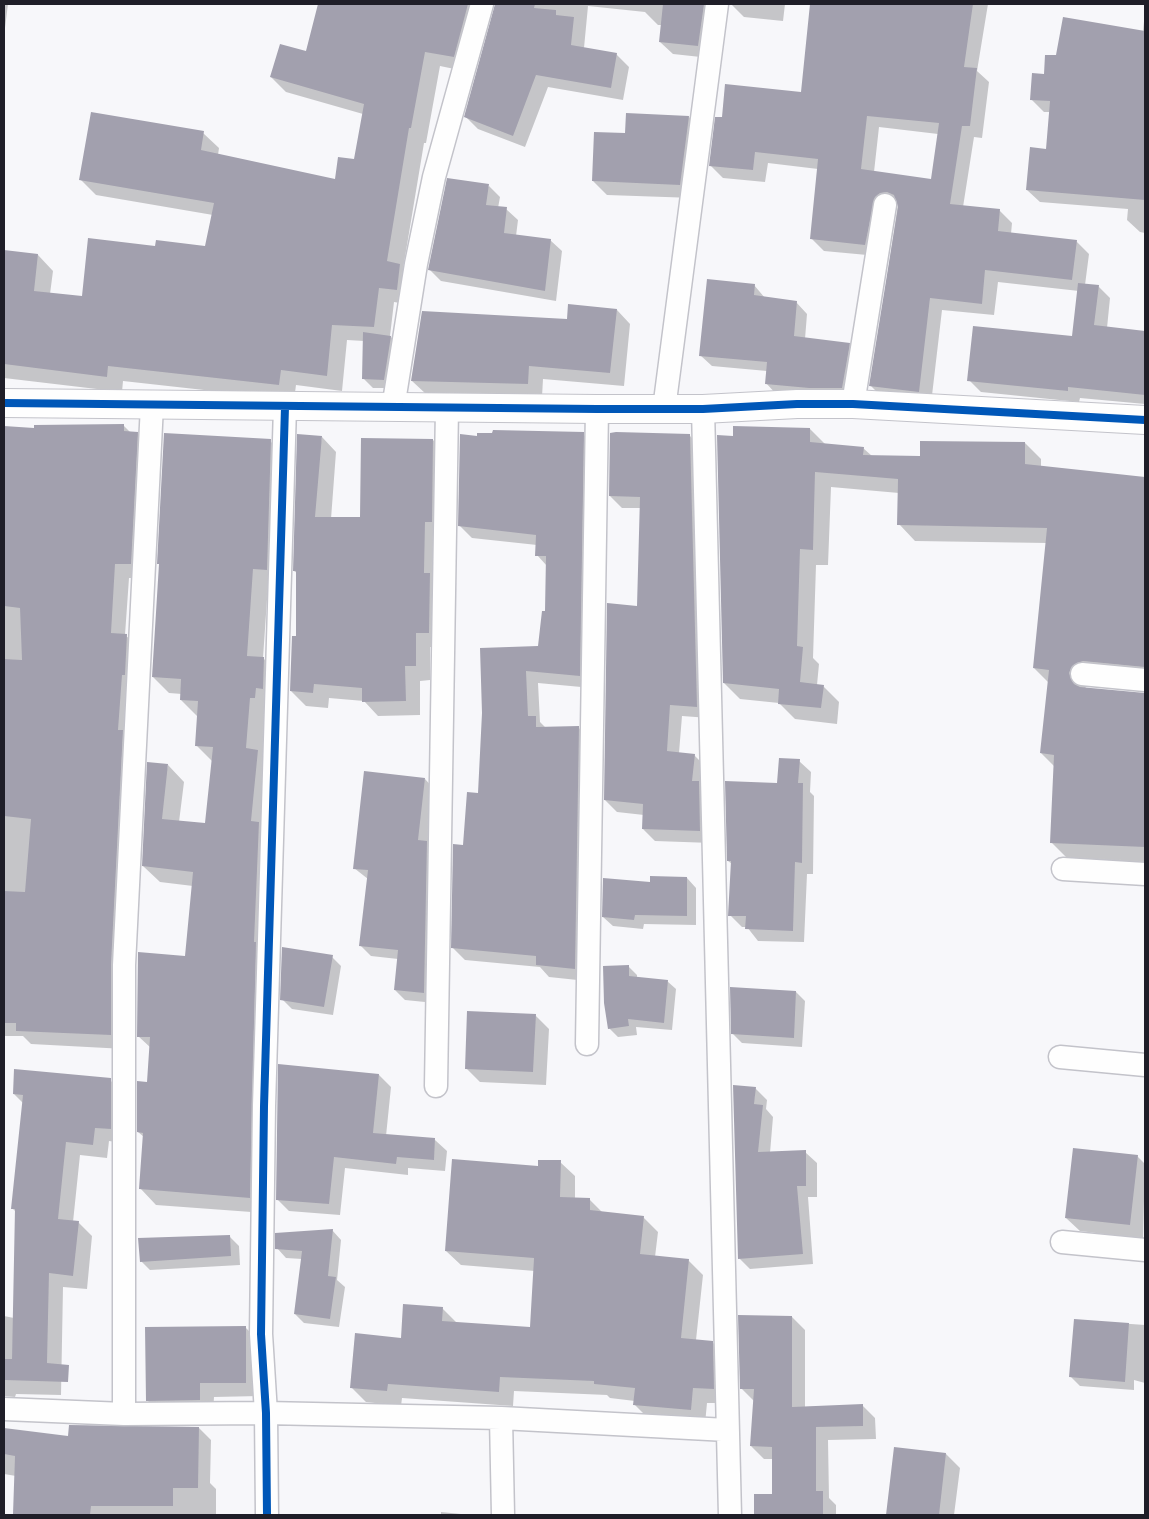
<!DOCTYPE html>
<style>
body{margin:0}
#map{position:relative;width:1149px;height:1519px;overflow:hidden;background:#f7f7fa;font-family:"PT Sans Narrow",sans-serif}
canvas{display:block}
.frame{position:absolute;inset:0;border:5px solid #1f1e28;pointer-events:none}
</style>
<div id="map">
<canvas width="1149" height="1519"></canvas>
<div class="frame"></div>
</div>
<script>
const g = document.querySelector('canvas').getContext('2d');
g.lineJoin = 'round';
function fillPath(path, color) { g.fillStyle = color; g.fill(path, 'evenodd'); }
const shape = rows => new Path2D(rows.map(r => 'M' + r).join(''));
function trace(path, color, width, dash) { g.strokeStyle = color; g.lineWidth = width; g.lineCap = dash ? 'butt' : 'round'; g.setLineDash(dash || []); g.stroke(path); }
fillPath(shape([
 [4,4,8,4,4,36],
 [319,4,483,4,469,72,440,66,426,143,424,143,403,269,415,281,412,305,394,302,390,336,400,346,393,388,373,388,363,378,364,341,347,340,342,391,296,385,294,400,123,381,122,392,4,378,4,251,38,255,53,271,50,294,83,297,156,247,206,247,213,215,96,195,80,179,203,133,219,148,218,155,336,180,355,161,363,114,286,92,271,77,306,53],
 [496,4,727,4,710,58,673,54,660,42,662,25,658,25,645,12,588,6,584,48,616,54,629,67,623,100,548,87,525,147,478,129,466,117],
 [731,4,785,4,783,21,744,17],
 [811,4,988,4,977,71,989,82,982,138,974,137,963,207,999,210,1012,223,1011,234,1076,241,1089,254,1085,285,1098,286,1110,298,1107,328,1145,332,1145,404,1080,398,1079,402,981,392,969,380,1073,338,1079,291,998,282,994,315,942,310,931,404,883,398,871,386,898,204,893,205,878,256,824,251,811,238,818,169,768,163,765,182,723,178,710,165,723,119,802,94],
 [879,127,938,134,932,180,874,172],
 [1145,10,1145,233,1140,232,1127,220,1128,209,1040,202,1027,190,1048,150,1051,112,1044,112,1031,99,1057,57,1143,32],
 [689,117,702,131,694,198,607,195,593,181,627,135],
 [489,186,500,197,498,208,506,209,518,220,516,236,550,240,562,251,556,301,441,281,430,270],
 [754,285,765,298,796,302,807,314,805,339,849,344,860,355,853,399,777,395,766,383,767,371,712,366,700,355],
 [617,310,630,324,624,386,543,379,542,397,426,394,412,381,568,320],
 [123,425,131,433,137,433,151,447,145,578,129,578,125,635,141,649,125,1049,31,1044,23,1036,4,1036,4,427,35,430],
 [810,429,826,445,863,448,872,456,921,458,1025,443,1041,459,1041,467,1145,478,1145,681,1088,682,1085,689,1145,694,1145,862,1068,859,1052,843,1055,767,1041,753,1049,683,1034,668,1047,543,915,541,899,524,899,493,831,487,828,565,816,565,813,658,819,664,817,685,823,686,839,702,837,724,795,719,779,703,740,699,724,683,734,437],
 [583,434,595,446,592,688,538,683,540,722,546,728,578,727,591,740,587,981,549,977,540,967,465,960,453,948,464,846,479,795,484,713,539,647,547,613,547,566,537,555,537,545,472,538,459,525,478,437],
 [690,436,702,448,709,718,682,716,679,753,694,755,706,767,712,843,655,841,643,829,644,815,617,812,605,800,638,607,641,508,622,508,610,496],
 [322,437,336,452,331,519,361,518,433,440,448,455,444,648,430,647,430,680,420,681,420,715,378,716,364,701,329,698,328,708,306,706,291,691,297,638,297,573,294,571],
 [270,441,287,457,283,585,268,585,263,658,280,675,266,714,263,756,274,767,265,1213,156,1205,140,1188,144,1137,138,1132,148,1083,151,1048,138,1036,186,957,193,886,160,882,143,866,168,765,184,782,179,822,206,824,213,762,196,745,198,717,181,700,182,694,169,693,153,677],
 [799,761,811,772,810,792,814,796,813,874,807,874,804,942,758,941,747,927,742,927,730,915,732,864,728,861,778,784],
 [425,779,435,790,435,1003,405,1000,395,990,398,959,371,956,360,945,368,879,354,868],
 [687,878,696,888,696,925,644,924,643,929,613,926,603,917,651,884],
 [332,957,341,966,333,1015,292,1009,283,1000],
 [628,966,637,975,637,978,667,981,676,989,672,1030,636,1027,637,1035,618,1037,609,1028],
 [796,992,805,1001,802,1047,742,1043,733,1034],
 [535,1015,549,1029,546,1085,480,1082,466,1068],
 [280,1065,379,1075,391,1087,386,1136,435,1140,447,1151,445,1171,408,1168,408,1175,345,1168,340,1215,289,1211,277,1199],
 [110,1080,124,1094,124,1143,109,1141,107,1158,80,1155,73,1222,78,1222,92,1236,87,1289,63,1287,61,1395,16,1394,15,1397,4,1396,4,1316,14,1318,16,1212,12,1208,23,1103,14,1094],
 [755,1088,767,1100,766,1109,773,1117,770,1153,805,1152,817,1163,817,1197,808,1197,813,1264,750,1269,739,1258],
 [1137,1156,1145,1164,1143,1239,1080,1231,1066,1218],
 [560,1162,575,1176,575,1199,590,1200,603,1213,643,1217,658,1232,655,1257,688,1260,703,1275,696,1340,712,1342,727,1356,728,1403,707,1403,705,1424,649,1419,634,1404,635,1401,610,1398,607,1395,514,1391,513,1406,402,1398,401,1406,366,1402,351,1387,402,1340,442,1308,457,1323,532,1328,535,1271,461,1265,446,1251,540,1167],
 [332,1230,341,1240,337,1280,345,1287,339,1327,304,1323,295,1314,302,1259,286,1258,277,1248],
 [230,1237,239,1246,240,1265,150,1270,141,1261],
 [792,1317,805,1330,805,1407,862,1405,875,1418,876,1439,828,1440,829,1498,836,1505,836,1515,756,1515,755,1496,773,1495,773,1459,764,1459,751,1446,754,1401,741,1388],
 [1075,1320,1145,1325,1145,1383,1134,1380,1134,1390,1080,1386,1071,1377],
 [245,1327,259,1341,260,1396,214,1397,213,1414,161,1414,147,1400],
 [199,1428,211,1440,210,1483,216,1489,216,1515,15,1515,16,1476,4,1474,4,1430,70,1438],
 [895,1448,946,1454,960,1468,954,1515,887,1515],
 [441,1512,471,1515,441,1515]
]), '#0003');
fillPath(shape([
 [318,4,468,4,454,57,425,52,411,128,409,128,387,261,400,264,397,290,379,288,374,327,332,325,327,376,281,370,279,385,108,366,107,377,4,364,4,250,38,254,34,291,82,296,88,238,155,246,156,240,205,246,214,203,79,180,91,112,204,131,201,150,335,179,338,157,354,159,364,104,270,77,280,44,306,51],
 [495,4,535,4,534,8,556,10,556,15,574,17,571,45,617,53,611,88,536,75,513,136,464,117],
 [663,4,704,4,698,46,659,42],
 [810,4,973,4,964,67,977,68,970,126,962,126,950,204,1000,209,998,231,1077,240,1072,280,985,270,982,304,930,298,919,392,869,386,898,207,894,195,887,192,880,193,875,197,865,245,810,239,818,159,755,152,753,170,709,166,715,117,722,117,725,84,801,92],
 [867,116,939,123,931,179,861,169],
 [1063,17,1145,31,1145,200,1026,190,1030,147,1046,149,1050,101,1030,100,1032,73,1044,74,1045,55,1056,55],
 [626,113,689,116,680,185,592,181,594,132,625,133],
 [447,178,489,184,486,205,507,207,504,233,551,239,545,291,428,270],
 [707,279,755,284,754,295,797,301,794,336,850,343,842,388,809,388,765,384,767,362,699,356],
 [1078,283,1099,285,1094,325,1145,331,1145,395,1068,387,1068,391,967,381,973,326,1072,336],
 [568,304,617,309,610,373,529,366,528,384,411,381,422,311,567,319],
 [363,332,391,336,384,380,362,379],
 [124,424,124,431,138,432,131,564,115,564,111,633,127,634,125,675,122,675,118,730,123,730,111,964,111,1035,16,1031,16,1023,4,1023,4,891,25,892,31,819,4,816,4,659,22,660,20,608,4,606,4,426,34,428,34,425],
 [733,426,810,428,810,442,864,447,863,455,920,456,920,441,1025,442,1025,464,1145,477,1145,667,1083,661,1072,666,1069,673,1074,684,1080,687,1145,693,1145,847,1050,843,1054,755,1040,753,1049,670,1033,668,1047,528,897,525,898,479,815,472,813,550,800,549,797,646,803,647,800,682,824,685,821,708,778,704,779,689,723,683,717,435,733,436],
 [493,430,584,432,580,676,526,671,528,716,536,716,536,727,579,726,575,969,536,965,536,956,451,948,453,844,463,845,467,792,478,793,482,713,480,648,538,646,542,611,545,611,546,556,535,556,536,535,458,526,460,434,477,436,477,433,492,433],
 [616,432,690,434,697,707,670,705,667,751,695,754,692,781,699,781,700,831,642,829,643,804,604,800,607,603,637,606,640,497,609,496,610,433],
 [164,433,271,439,267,570,253,569,247,656,264,657,263,689,256,688,255,698,250,698,246,748,258,750,251,821,259,822,254,942,256,942,250,1198,139,1189,143,1133,137,1132,137,1081,147,1082,150,1037,137,1037,138,952,185,956,193,872,142,866,147,762,168,764,162,819,205,823,213,747,195,746,198,701,180,700,181,679,152,677,159,564,157,564],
 [297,434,322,436,315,517,360,517,361,438,433,439,432,522,425,522,424,573,430,573,429,633,416,633,416,666,405,666,406,701,362,702,362,688,314,684,313,693,290,691,292,636,296,636,296,571,293,571],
 [779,758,800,759,798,783,803,783,802,863,795,862,793,931,745,929,746,916,728,916,731,861,727,861,725,781,777,783],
 [364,771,425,778,418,840,427,841,424,993,394,990,398,950,359,946,368,870,353,869],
 [650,876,687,877,687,916,635,915,634,920,602,917,603,878,650,882],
 [282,947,333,955,324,1007,280,1000],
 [629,965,629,976,668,980,664,1023,628,1019,629,1026,608,1029,604,1003,603,966],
 [730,987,796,991,794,1038,731,1034],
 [467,1011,536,1014,533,1072,465,1069],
 [278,1064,379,1074,373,1133,435,1138,434,1160,397,1157,396,1164,334,1157,329,1204,276,1200],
 [14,1069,111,1078,111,1129,95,1128,93,1145,66,1142,58,1219,79,1221,73,1276,49,1273,47,1363,69,1365,68,1382,4,1380,4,1359,12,1359,15,1209,11,1209,23,1095,13,1094],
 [733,1085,756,1087,754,1104,763,1105,758,1152,806,1150,806,1186,797,1186,803,1254,738,1259],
 [1073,1148,1138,1155,1130,1225,1065,1218],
 [452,1159,538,1166,538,1160,561,1160,560,1197,590,1198,590,1210,644,1216,640,1254,689,1259,681,1338,713,1341,714,1389,693,1388,691,1410,633,1405,635,1388,594,1384,594,1381,500,1377,499,1392,388,1384,387,1391,350,1388,355,1333,401,1338,403,1304,443,1307,442,1321,530,1327,534,1258,445,1251],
 [333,1229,328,1276,336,1277,330,1319,294,1314,302,1251,275,1249,275,1233],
 [230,1235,231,1256,140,1262,138,1238],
 [738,1315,792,1316,792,1407,863,1404,863,1426,816,1427,816,1491,823,1491,823,1515,754,1515,754,1494,772,1494,772,1447,750,1446,754,1389,740,1389],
 [1074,1319,1129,1323,1125,1382,1069,1377],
 [246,1326,246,1383,200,1383,200,1400,146,1401,145,1327],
 [69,1425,199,1427,198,1488,173,1488,173,1506,91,1506,90,1515,13,1514,15,1456,4,1454,4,1428,68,1436],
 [894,1447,946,1453,939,1515,886,1515]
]), '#a2a0ae');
const minor = shape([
 [853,404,885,205],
 [393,408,416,264,434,177,482,4],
 [664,409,717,4],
 [703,409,730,1515],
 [1082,674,1145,680],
 [1063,869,1145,874],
 [587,1044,597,409],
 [1060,1057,1145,1065],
 [436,1086,447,408],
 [1062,1242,1145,1250],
 [4,1409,124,1414,266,1413,501,1418,727,1430],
 [124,1414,124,965,152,405],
 [501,1418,503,1515],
 [267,1515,266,1413,261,1334,264,1106,285,407]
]);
const tertiary = shape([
 [4,403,597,409,703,409,797,404,853,404,1145,420]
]);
trace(minor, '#c3c3ca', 25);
trace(tertiary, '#c3c3ca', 30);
trace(minor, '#fefefe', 22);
trace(tertiary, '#fefefe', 28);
trace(shape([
 [4,403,597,409,703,409,797,404,853,404,1145,420],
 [267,1515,266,1413,261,1334,264,1106,285,407]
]), '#0057b8', 8);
</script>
